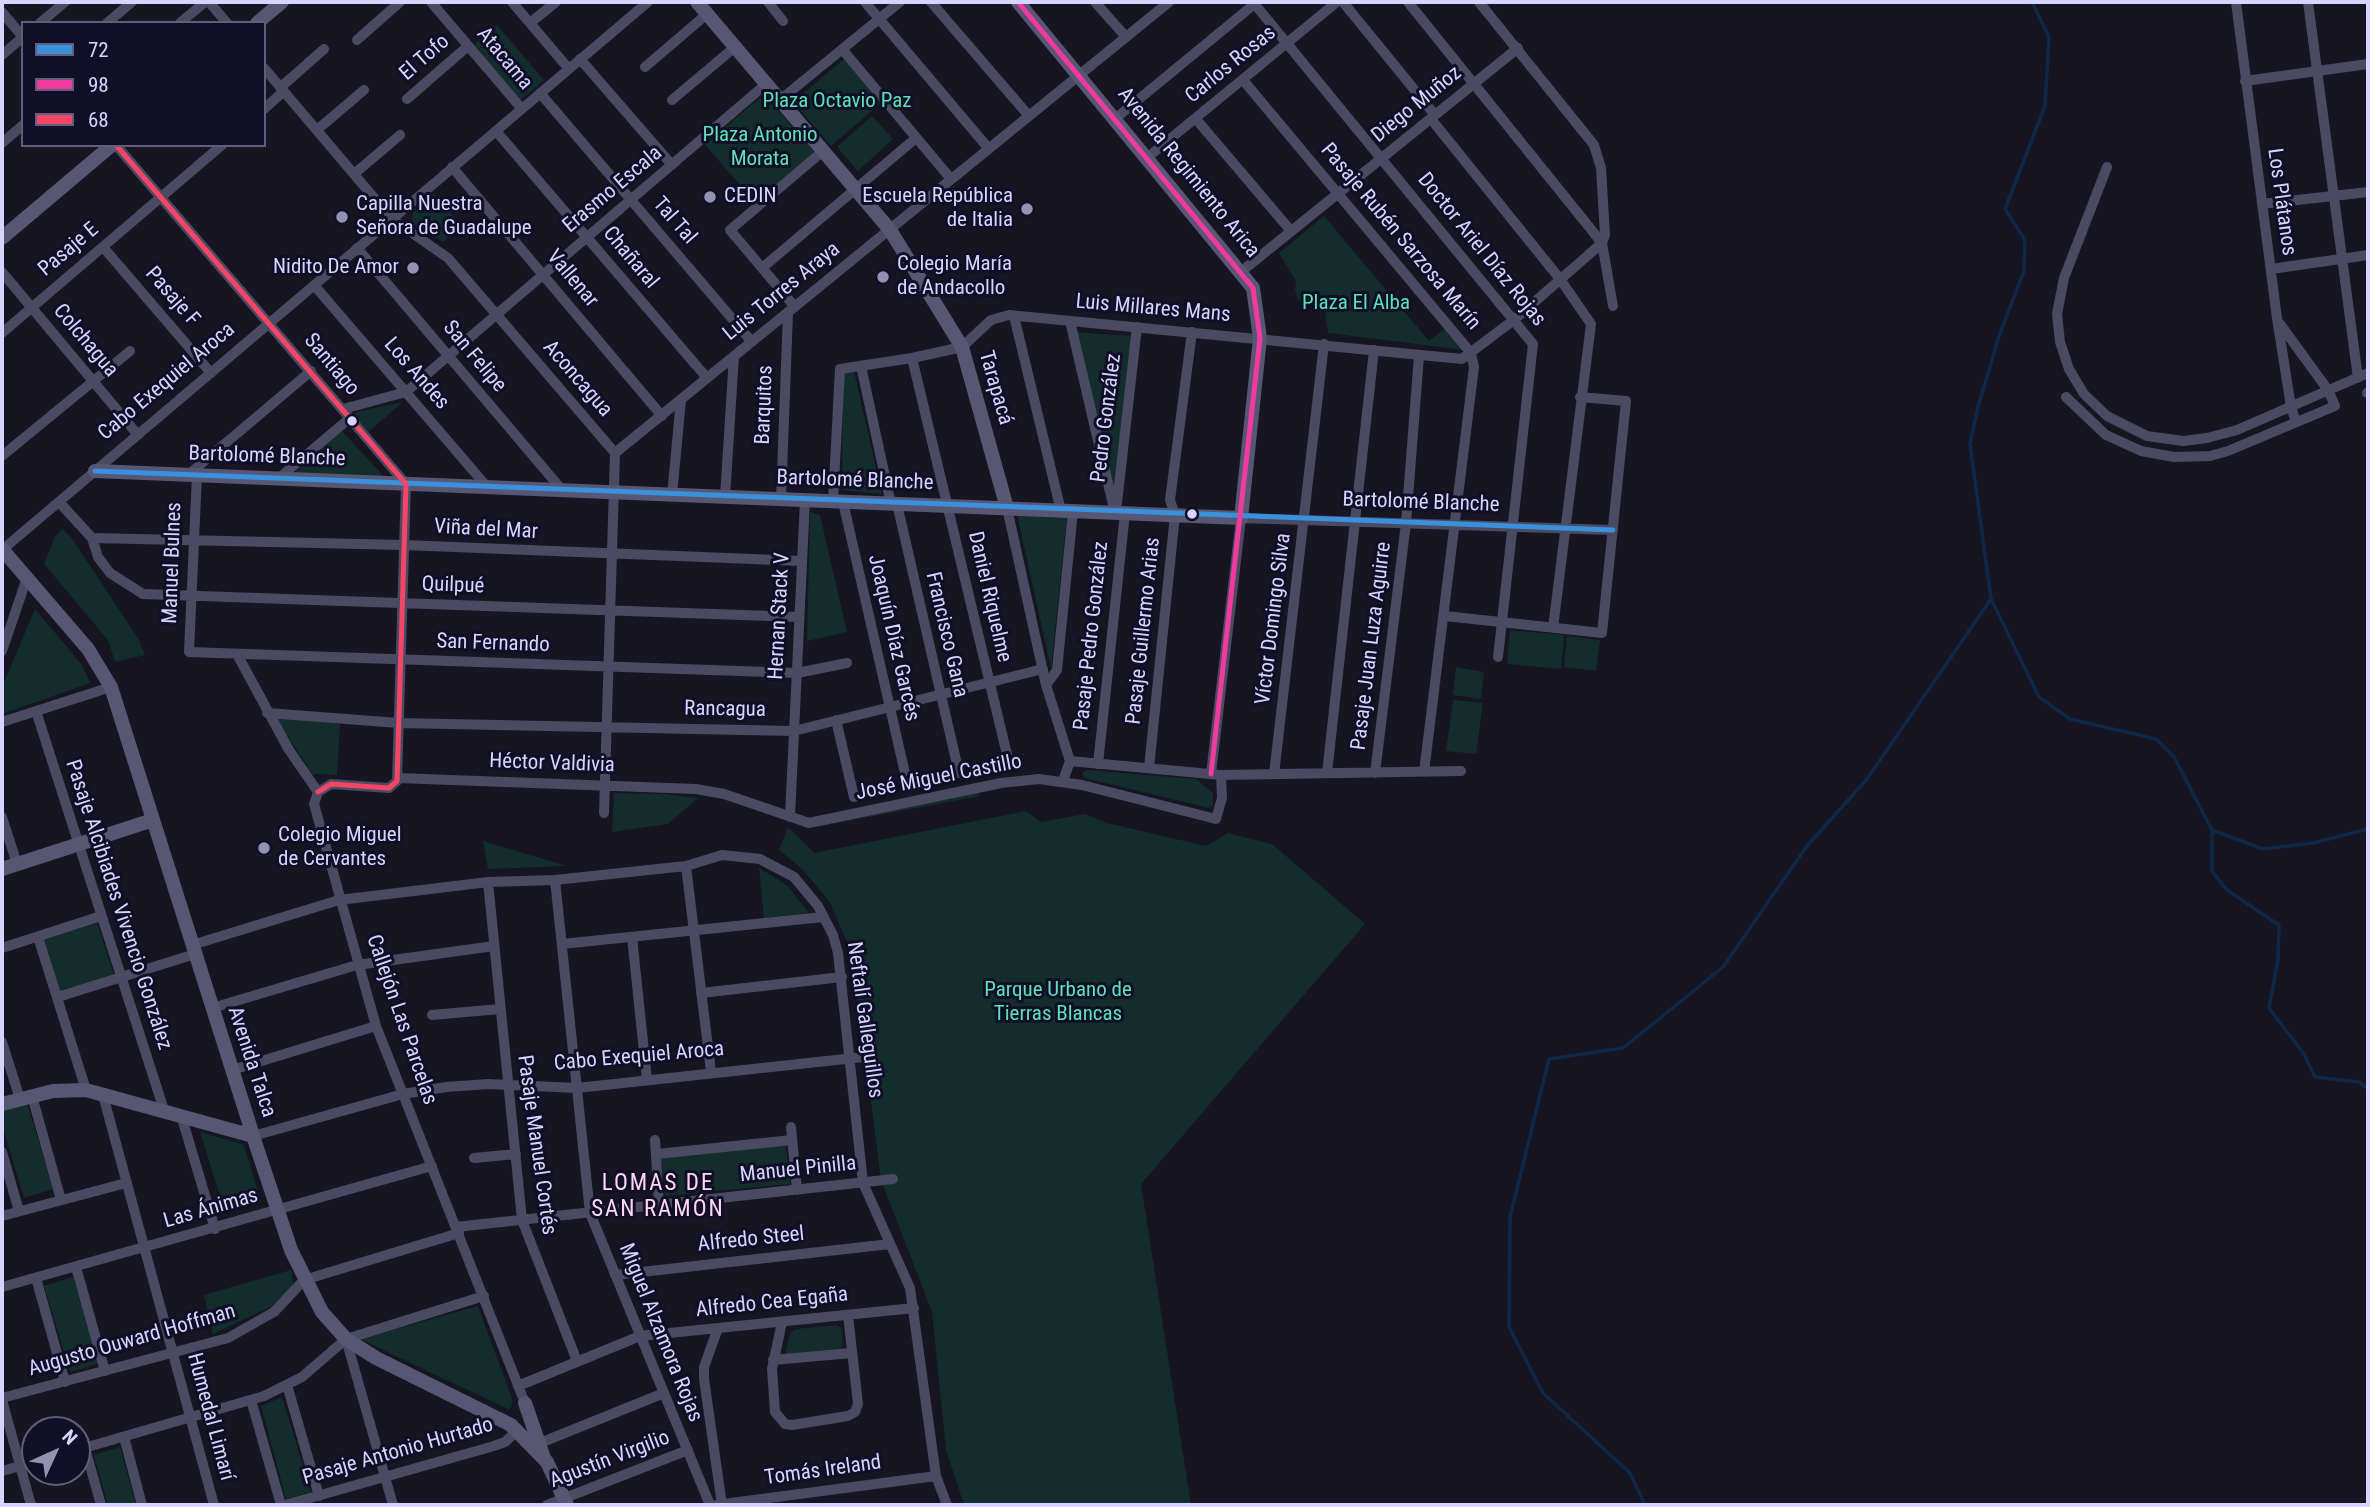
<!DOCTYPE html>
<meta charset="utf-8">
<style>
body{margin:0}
#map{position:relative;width:2370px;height:1507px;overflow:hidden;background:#161521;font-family:"Roboto Condensed",sans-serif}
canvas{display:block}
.frame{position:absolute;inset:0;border:4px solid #d7d5ff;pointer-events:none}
.legend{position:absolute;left:21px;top:21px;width:245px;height:126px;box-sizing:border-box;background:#110f27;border:2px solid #605e7d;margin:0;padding:9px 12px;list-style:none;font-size:21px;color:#d7d5ff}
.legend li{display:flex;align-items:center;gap:14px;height:35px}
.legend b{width:35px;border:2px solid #605e7d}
.north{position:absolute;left:21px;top:1416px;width:70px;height:70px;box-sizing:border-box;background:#110f27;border:2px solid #605e7d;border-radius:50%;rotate:45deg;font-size:19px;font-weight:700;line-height:28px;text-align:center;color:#d7d5ff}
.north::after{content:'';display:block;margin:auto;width:24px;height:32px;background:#9392b1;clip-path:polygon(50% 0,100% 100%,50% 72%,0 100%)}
</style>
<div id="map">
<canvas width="2370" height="1507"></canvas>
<div class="frame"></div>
<ul class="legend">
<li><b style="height:9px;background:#3a90db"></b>72</li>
<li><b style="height:9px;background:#f13a9d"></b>98</li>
<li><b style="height:9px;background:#f34667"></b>68</li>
</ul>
<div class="north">N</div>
</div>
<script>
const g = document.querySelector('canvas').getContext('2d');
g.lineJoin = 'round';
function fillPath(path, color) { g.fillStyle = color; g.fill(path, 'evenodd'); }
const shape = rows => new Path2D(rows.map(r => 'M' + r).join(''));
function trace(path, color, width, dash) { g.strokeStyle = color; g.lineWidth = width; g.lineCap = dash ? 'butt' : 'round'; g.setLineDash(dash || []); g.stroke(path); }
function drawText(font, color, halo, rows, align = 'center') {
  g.font = font + ' "Roboto Condensed",sans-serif'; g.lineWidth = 6; g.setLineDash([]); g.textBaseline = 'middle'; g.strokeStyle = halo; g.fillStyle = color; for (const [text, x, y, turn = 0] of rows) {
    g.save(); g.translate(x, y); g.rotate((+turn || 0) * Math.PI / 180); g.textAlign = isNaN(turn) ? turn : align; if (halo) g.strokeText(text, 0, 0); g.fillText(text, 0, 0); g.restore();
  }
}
fillPath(shape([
 [497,25,544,80,521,100,474,45],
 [844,59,881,103,831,146,793,102],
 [764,94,814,152,756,203,705,145],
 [872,116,893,139,858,171,837,147],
 [434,194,461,224,443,242,412,224,413,212],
 [1324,216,1429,341,1446,328,1464,350,1328,333,1323,298,1299,301,1295,290,1296,281,1279,253],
 [1077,332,1132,336,1115,494],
 [843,371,854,371,882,494,842,490],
 [403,402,367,433,354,417,356,412],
 [342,431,387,480,293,474],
 [810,512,820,515,847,632,807,641],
 [1017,514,1067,515,1051,669],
 [62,529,71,537,139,640,145,655,115,662,108,640,44,564,55,537],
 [35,609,82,665,90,683,2,714,2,687],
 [1510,630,1564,635,1561,669,1507,664],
 [1567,636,1600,640,1596,671,1564,667],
 [1456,667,1484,672,1481,699,1453,695],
 [1453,700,1483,703,1476,754,1446,751],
 [276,718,340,724,337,775,312,774],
 [1087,770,1196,779,1213,793,1213,805,1209,808,1084,778,1082,773],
 [614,793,664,794,698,798,668,824,612,832],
 [979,793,979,796,821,826,822,825],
 [1026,811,1041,822,1085,814,1107,823,1206,846,1228,833,1272,844,1365,924,1141,1184,1191,1505,964,1505,946,1450,932,1312,881,1180,852,953,829,901,801,868,779,850,788,827,814,853],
 [483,841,567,866,488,869],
 [759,868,788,886,809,913,764,918],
 [97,923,114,975,60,992,44,939],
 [27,1103,53,1189,24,1198,2,1125,2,1111],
 [200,1132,244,1145,261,1201,225,1212],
 [786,1145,790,1184,665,1196,661,1158],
 [291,1270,294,1287,272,1306,213,1334,204,1295],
 [73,1277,100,1363,70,1372,44,1286],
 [478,1306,513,1401,510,1410,360,1339],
 [837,1325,841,1328,843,1350,785,1355,790,1333,796,1329],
 [282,1397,311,1492,286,1499,261,1406],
 [120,1447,136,1505,108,1505,94,1455]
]), '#132d2c');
trace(shape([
 [2032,2,2049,37,2045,106,2005,209,2025,240,2024,271,1999,336,1978,407,1970,444,1991,599,2039,697,2070,719,2156,739,2174,757,2212,830,2212,871,2227,890,2279,925,2278,959,2269,1008,2304,1054,2315,1077,2359,1082,2368,1089],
 [2212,830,2263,849,2313,843,2368,829],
 [1645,1505,1630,1473,1543,1393,1509,1327,1510,1217,1549,1059,1623,1048,1723,967,1807,846,1867,779,1991,599]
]), '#0f2848', 3.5);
trace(shape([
 [209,2,227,23],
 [431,2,522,109],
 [512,2,569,69],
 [768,2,783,21],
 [865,2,989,149],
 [931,2,1029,116],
 [1095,2,1126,37],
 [1253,2,1533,344,1498,657],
 [1343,2,1435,115],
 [1408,2,1602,243],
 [1479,2,1594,145,1601,168,1605,235,1602,243,1613,306],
 [2236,2,2277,318,2291,407,2296,422],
 [2308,2,2358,378],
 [2,12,23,37],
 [40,23,65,2],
 [107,23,132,2],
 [180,23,205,2],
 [530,23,556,2],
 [357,40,400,2],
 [842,49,951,179],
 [2,55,23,37],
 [580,59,672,165],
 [645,67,707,14],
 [264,68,392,219,448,258,615,453,604,813],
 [1243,80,1471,353,1474,367,1424,772],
 [2245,81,2368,64],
 [281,87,324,49],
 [540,93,752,342],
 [407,99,468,46],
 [672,100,735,47],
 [780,100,900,2],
 [264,109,284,91],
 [1116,118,1257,2],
 [1196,119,1291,231],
 [1431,119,1560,279,1591,324,1553,628],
 [317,130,364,90],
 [496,131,707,378],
 [2,143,23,125],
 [116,145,406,484,397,781,389,788,331,784,318,792],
 [1148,157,1337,2],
 [452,167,662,416],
 [2107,167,2064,278,2057,314,2060,342,2069,369,2084,394,2107,416,2147,436,2183,441,2207,438,2237,430,2368,373],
 [354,174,400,135],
 [2262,204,2368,192],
 [103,247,211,373],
 [357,248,562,490],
 [762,268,916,138],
 [2271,269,2368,255],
 [1242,271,1518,48],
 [2,272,138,435],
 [314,285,488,488],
 [795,307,730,230,823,151],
 [1014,316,1061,511],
 [1070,321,1115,513],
 [2,333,222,145],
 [912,358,1009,763],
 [861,366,891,504],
 [2367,393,2368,392],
 [2066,397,2106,435,2141,451,2174,457,2210,456,2228,451,2335,406,2328,390,2280,324],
 [343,409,406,392,766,84],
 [615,453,1169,2],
 [2,456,130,351],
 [188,475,311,371],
 [197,475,189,652,797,673,847,663],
 [279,478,350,418],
 [672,495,681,400],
 [725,497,734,356],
 [781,499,788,313],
 [833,501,840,369,912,358,962,347,991,320,1009,315,1462,359,1515,319,1602,243],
 [59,502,92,538,404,545,802,561],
 [843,502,907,782],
 [1117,503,1137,327],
 [897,504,959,773],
 [1007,508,1046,685,1070,761,1063,781],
 [92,538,98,557,110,573,143,594,799,617],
 [2,550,648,2],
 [1445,616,1602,633,1626,401,1580,397],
 [2,651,27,578],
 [238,656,289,750,318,792],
 [1046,685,1057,670,1073,511],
 [36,711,164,1110],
 [267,713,399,723,794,731,1043,669],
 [836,720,854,797],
 [2,722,111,687],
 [1070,761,1221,775,1461,771],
 [1098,764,1125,513],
 [1149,768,1175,515,1170,500,1192,332],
 [1327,773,1374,350],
 [1375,773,1406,523,1419,356],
 [1211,774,1241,518,1613,530],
 [1274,774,1324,344],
 [397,778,696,789,724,794,809,823,1001,783,1039,779,1082,785,1216,819,1222,798,1221,775],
 [318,792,314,804,376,1026,525,1403],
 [2,817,17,864],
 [790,817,805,500],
 [686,866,711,1072],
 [555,880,590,1213,710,1505],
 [488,882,522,1220,577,1361],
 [38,937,86,1090],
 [632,937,647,1080],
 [562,944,823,917],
 [192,945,339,900,488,882,555,880,686,866,722,855,760,859,794,877,818,906,833,935,838,953,863,1183,910,1288,936,1476,947,1505],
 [2,948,101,916],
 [701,993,842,977],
 [58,997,195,954],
 [212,1008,357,965,494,946],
 [432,1015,500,1009],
 [2,1042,20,1099],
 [232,1070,376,1026],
 [103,1095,214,1505],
 [32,1096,61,1200],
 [181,1115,215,1229],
 [791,1127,797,1190],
 [253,1136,403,1094,446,1087,488,1084,577,1088,873,1056],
 [655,1140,659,1205],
 [2,1152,19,1211],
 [657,1154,792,1140],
 [474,1158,516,1154],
 [2,1216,126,1183],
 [456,1227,893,1179],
 [76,1267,105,1371],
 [615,1275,890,1244],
 [36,1278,65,1382],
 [2,1287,432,1166],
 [782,1322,772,1369,775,1412,785,1424,792,1425,848,1416,855,1412,858,1404,848,1315],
 [718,1328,704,1367,704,1379,722,1505],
 [346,1339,393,1505],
 [773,1360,852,1353],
 [287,1385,319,1496],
 [518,1386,640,1336,914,1308],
 [2,1398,228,1338,274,1312,304,1280,459,1233],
 [2,1400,31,1505],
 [251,1400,281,1505],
 [124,1437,142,1505],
 [540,1443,664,1393],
 [85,1448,101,1505],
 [77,1450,264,1396,302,1377,346,1339,484,1296],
 [2,1471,35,1462],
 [285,1505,494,1446,505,1442,518,1430],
 [547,1505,688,1450],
 [716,1505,936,1476]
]), '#4a4a62', 10);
trace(shape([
 [697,2,890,230,962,347,1007,508],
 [257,23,282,2],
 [2,238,112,145],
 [95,471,1241,518,1260,338,1253,288,1018,2],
 [2,549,88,649,111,687,257,1148,291,1250,322,1312,346,1339,376,1358,511,1425,547,1462,567,1505],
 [2,869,153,820],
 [2,1104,53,1091,86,1090,253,1136],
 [525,1403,543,1455]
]), '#575774', 14);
trace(shape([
 [95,471,1613,530]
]), '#3a90db', 5);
trace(shape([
 [1018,2,1253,288,1260,338,1211,774]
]), '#f13a9d', 5);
trace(shape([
 [116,145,406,484,397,781,389,788,331,784,318,792]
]), '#f34667', 5);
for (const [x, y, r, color] of [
 [710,197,7,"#9392b1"],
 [1027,209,7,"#9392b1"],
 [342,217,7,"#9392b1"],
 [413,268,7,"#9392b1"],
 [883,277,7,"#9392b1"],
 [352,421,6,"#d7d5ff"],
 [1192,514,6,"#d7d5ff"],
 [264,848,7,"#9392b1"]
]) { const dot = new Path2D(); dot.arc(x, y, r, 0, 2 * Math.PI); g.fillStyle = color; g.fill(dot); trace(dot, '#110f27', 2.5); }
drawText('21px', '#d7d5ff', '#110f27', [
 ["El Tofo",425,58,-41],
 ["Atacama",504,59,50],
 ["Carlos Rosas",1231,65,-39],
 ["Diego Muñoz",1417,105,-39],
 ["Avenida Regimiento Arica",1188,173,51],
 ["Erasmo Escala",613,190,-40],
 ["Los Plátanos",2281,202,82],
 ["Tal Tal",674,221,49],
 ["Pasaje Rubén Sarzosa Marín",1400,237,50],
 ["Pasaje E",69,250,-40],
 ["Doctor Ariel Díaz Rojas",1481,250,51],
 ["Chañaral",630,258,50],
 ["Vallenar",572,279,50],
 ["Luis Torres Araya",782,292,-39],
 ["Pasaje F",172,297,49],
 ["Luis Millares Mans",1153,309,5],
 ["Colchagua",85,341,50],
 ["San Felipe",474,357,50],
 ["Santiago",331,365,50],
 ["Los Andes",416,374,49],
 ["Aconcagua",577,379,49],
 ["Cabo Exequiel Aroca",167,382,-40],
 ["Tarapacá",995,388,74],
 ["Barquitos",765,405,-88],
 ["Pedro González",1107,418,-83],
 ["Bartolomé Blanche",267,457,2],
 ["Bartolomé Blanche",855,481,2],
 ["Bartolomé Blanche",1421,503,2],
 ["Viña del Mar",486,530,3],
 ["Manuel Bulnes",173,563,-88],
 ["Quilpué",453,586,2],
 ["Daniel Riquelme",989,597,77],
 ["Hernan Stack V",780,616,-87],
 ["Víctor Domingo Silva",1274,619,-83],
 ["Pasaje Guillermo Arias",1144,631,-84],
 ["Francisco Gana",946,635,77],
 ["Pasaje Pedro González",1092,636,-84],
 ["Joaquín Díaz Garcés",893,638,77],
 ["San Fernando",493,644,2],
 ["Pasaje Juan Luza Aguirre",1372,646,-83],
 ["Rancagua",725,710,1],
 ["Héctor Valdivia",552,764,2],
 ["José Miguel Castillo",939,778,-11],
 ["Pasaje Alcibiades Vivencio González",118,905,72],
 ["Callejón Las Parcelas",401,1020,71],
 ["Neftalí Galleguillos",864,1020,82],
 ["Cabo Exequiel Aroca",639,1057,-5],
 ["Avenida Talca",251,1062,72],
 ["Pasaje Manuel Cortés",536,1145,82],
 ["Manuel Pinilla",798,1170,-6],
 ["Las Ánimas",211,1209,-16],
 ["Alfredo Steel",751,1240,-6],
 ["Alfredo Cea Egaña",772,1303,-6],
 ["Miguel Alzamora Rojas",660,1333,68],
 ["Augusto Ouward Hoffman",132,1341,-16],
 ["Humedal Limarí",210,1417,75],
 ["Pasaje Antonio Hurtado",398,1452,-16],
 ["Agustín Virgilio",610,1460,-21],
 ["Tomás Ireland",823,1471,-8]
]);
drawText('21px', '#5ee1b7', '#110f27', [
 ["Plaza Octavio Paz",837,102],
 ["Plaza Antonio",760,136],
 ["Morata",760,160],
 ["Plaza El Alba",1356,304],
 ["Parque Urbano de",1058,991],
 ["Tierras Blancas",1058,1015]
]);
drawText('21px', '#d7d5ff', '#110f27', [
 ["CEDIN",724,197],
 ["Escuela República",1013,197,"right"],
 ["de Italia",1013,221,"right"],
 ["Capilla Nuestra",356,205],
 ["Señora de Guadalupe",356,229],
 ["Colegio María",897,265],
 ["de Andacollo",897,289],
 ["Nidito De Amor",399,268,"right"],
 ["Colegio Miguel",278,836],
 ["de Cervantes",278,860]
], 'left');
g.letterSpacing = '2px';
drawText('23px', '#ffd7f3', '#110f27', [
 ["LOMAS DE",658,1184],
 ["SAN RAMÓN",658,1210]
]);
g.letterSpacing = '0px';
</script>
